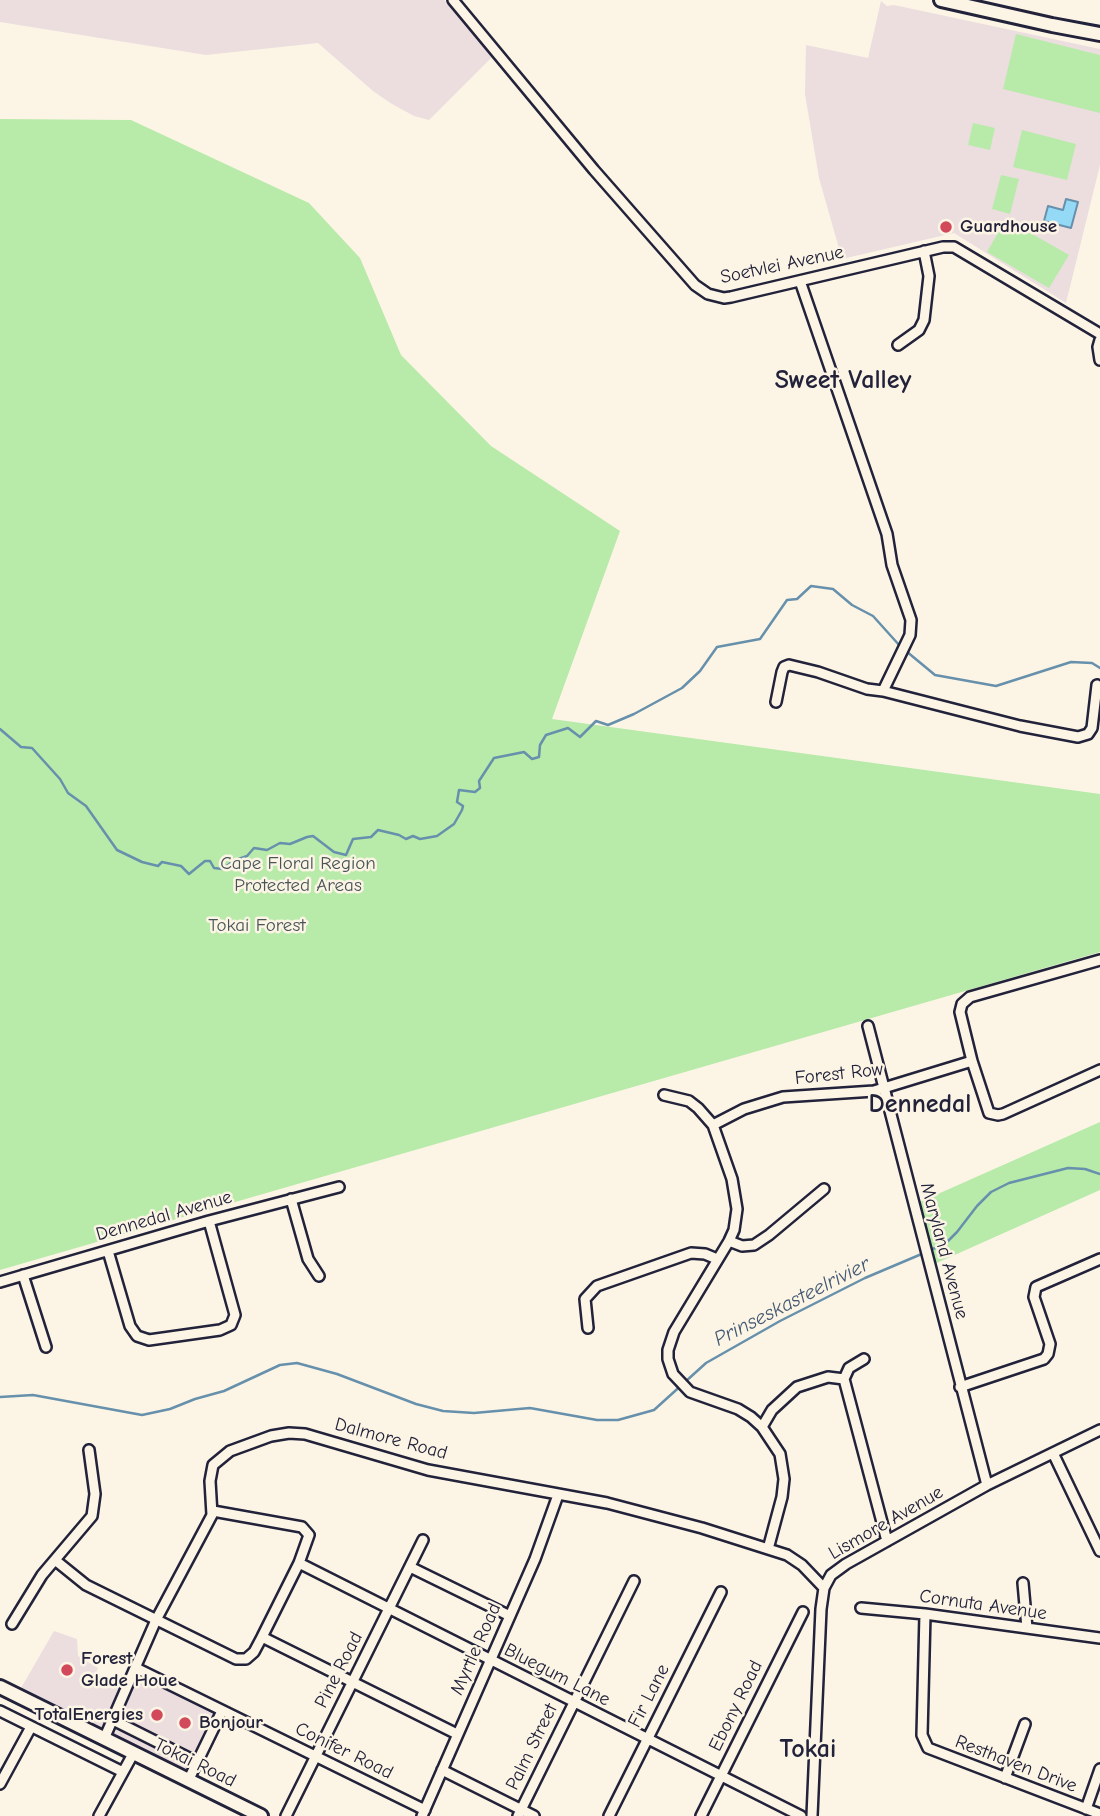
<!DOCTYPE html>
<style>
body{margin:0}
canvas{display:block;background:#fcf5e5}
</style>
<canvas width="1100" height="1816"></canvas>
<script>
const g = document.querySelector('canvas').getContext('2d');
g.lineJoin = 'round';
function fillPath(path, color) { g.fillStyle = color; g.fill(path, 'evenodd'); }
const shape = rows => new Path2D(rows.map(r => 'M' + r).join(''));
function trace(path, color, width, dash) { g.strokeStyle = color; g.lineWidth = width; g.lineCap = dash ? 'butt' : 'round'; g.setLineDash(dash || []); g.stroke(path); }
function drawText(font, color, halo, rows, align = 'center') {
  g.font = font + ' "Comic Neue",sans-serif'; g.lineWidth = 5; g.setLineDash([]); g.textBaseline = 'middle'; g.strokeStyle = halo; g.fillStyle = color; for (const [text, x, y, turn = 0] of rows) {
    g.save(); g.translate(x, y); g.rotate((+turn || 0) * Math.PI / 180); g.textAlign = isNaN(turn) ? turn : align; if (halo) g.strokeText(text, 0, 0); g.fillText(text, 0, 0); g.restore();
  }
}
fillPath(shape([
 [0,0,444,0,493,56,429,120,414,116,392,104,373,91,318,43,206,55,0,22],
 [881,1,887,6,894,5,1100,49,1100,165,1066,303,954,233,842,259,819,178,805,94,806,45,868,58],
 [54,1631,77,1639,78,1656,98,1668,96,1673,127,1687,136,1668,222,1711,188,1781,17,1695]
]), '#ecdedf');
fillPath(shape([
 [1016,34,1100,55,1100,113,1003,89],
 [0,119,131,120,309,203,360,258,401,355,491,446,620,531,552,719,1100,794,1100,952,0,1270],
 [973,123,995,128,990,150,968,145],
 [1022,130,1076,144,1067,180,1013,167],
 [1001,175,1019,179,1010,214,992,209],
 [1006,219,1069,255,1049,288,987,252],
 [1100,1122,1100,1190,930,1266,913,1205]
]), '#b8eaaa');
const water = shape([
 [1066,199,1078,202,1071,228,1044,221,1048,206,1063,210,1066,199]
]);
fillPath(water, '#94d9f6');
trace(water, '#6690ab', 2);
trace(shape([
 [906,651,935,675,996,686,1071,662,1092,663,1100,668],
 [0,729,21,747,32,748,60,779,68,793,86,806,117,850,142,862,158,866,162,862,181,866,189,874,205,861,210,861,214,868,223,869,233,861,247,856,254,848,267,850,280,843,290,844,307,837,313,836,334,852,346,855,353,839,371,837,378,830,399,835,406,839,413,836,420,839,437,836,454,824,462,810,463,806,457,802,459,790,475,792,480,788,479,781,494,758,524,752,532,759,539,757,540,745,546,735,568,728,580,737,596,721,608,725,634,714,682,688,700,671,717,647,760,639,787,600,797,599,811,586,833,589,852,605,873,616,900,646],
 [930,1250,945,1244,957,1232,977,1206,991,1192,1009,1183,1068,1168,1085,1169,1100,1174],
 [0,1397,33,1395,142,1415,170,1409,195,1399,224,1391,280,1365,297,1363,337,1374,416,1404,443,1411,474,1413,530,1408,597,1420,618,1420,654,1410,706,1363,780,1321,865,1278,924,1253]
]), '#6690ab', 2.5);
const street = shape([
 [453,0,594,170,695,285,708,294,724,298,731,297,943,247,954,247,1100,334],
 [800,281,887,534,892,565,911,620,910,635,883,691],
 [1100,340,1098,347,1100,360],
 [898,345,919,330,924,320,929,276,924,251],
 [776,702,782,672,784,667,789,665,818,672,867,689,883,691,1020,726,1078,737,1088,734,1092,728,1097,685],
 [1100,960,970,997,962,1004,960,1012,972,1061,989,1113,998,1115,1003,1114,1100,1070],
 [868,1026,987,1485],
 [664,1095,689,1101,698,1108,713,1125,732,1179,737,1209,734,1230,729,1241,674,1332,668,1350,668,1359,673,1374,690,1392,738,1409,751,1417,762,1427,780,1454,784,1479,782,1497,768,1549],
 [713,1125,744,1109,783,1097,874,1091,972,1061],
 [291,1199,308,1259,319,1276],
 [729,1241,742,1246,754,1245,769,1235,824,1189],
 [108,1251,130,1326,137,1336,149,1340,220,1330,231,1325,235,1315,209,1221],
 [23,1275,46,1347],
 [0,1282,209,1221,339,1187],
 [588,1328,585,1299,597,1286,691,1253,705,1254,717,1259],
 [864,1359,849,1368,844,1379,887,1541],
 [960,1387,1044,1359,1048,1354,1050,1344,1034,1297,1036,1287,1100,1259],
 [762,1427,772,1410,797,1387,828,1377,844,1379],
 [1053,1453,1100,1551],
 [55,1560,86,1585,236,1659,246,1659,254,1652,262,1637,299,1563,309,1535,302,1527,213,1511],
 [299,1563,801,1816],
 [410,1567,510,1616],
 [1023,1583,1027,1628],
 [861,1608,925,1614,1100,1638],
 [925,1614,922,1735,928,1748,1100,1814],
 [12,1624,42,1575,92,1516,95,1494,89,1450],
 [262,1637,457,1734],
 [136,1668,425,1810],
 [0,1711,123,1772],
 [113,1720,197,1762],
 [104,1739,156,1620,212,1515,210,1481,213,1465,230,1451,271,1436,289,1433,305,1434,428,1470,607,1503,702,1528,787,1555,802,1565,824,1588],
 [442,1770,534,1816],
 [1005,1778,1025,1724],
 [188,1781,222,1711],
 [0,1784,31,1727],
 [1086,1809,1100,1769],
 [99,1816,133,1754],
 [286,1816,423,1540],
 [422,1816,535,1559,558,1495],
 [518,1816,634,1581],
 [609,1816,721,1592],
 [701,1816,803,1612],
 [812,1816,821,1609,824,1588,831,1575,846,1564,987,1485,1100,1430]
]);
const secondary = shape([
 [941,0,1052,25,1100,34],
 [0,1687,261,1816]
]);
trace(street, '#22223b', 14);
trace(secondary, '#22223b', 18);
trace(street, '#fcf5e5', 9);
trace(secondary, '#fcf5e5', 12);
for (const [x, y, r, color] of [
 [946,227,7,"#d1495b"],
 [67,1670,7,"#d1495b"],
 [157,1715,7,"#d1495b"],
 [185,1723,7,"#d1495b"]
]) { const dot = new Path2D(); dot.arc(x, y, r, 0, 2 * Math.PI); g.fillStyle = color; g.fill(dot); trace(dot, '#fcf5e5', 2.5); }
drawText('bold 19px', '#22223b', '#fcf5e5', [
 ["Guardhouse",960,227],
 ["Forest",81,1659],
 ["Glade Houe",81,1681],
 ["TotalEnergies",143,1715,"right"],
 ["Bonjour",199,1723]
], 'left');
drawText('19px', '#22223b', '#fcf5e5', [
 ["Soetvlei Avenue",782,265,-12],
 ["Forest Row",839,1074,-6],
 ["Dennedal Avenue",164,1216,-16],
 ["Maryland Avenue",944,1251,75],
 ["Dalmore Road",391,1439,15],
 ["Lismore Avenue",886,1523,-30],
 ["Cornuta Avenue",983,1605,8],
 ["Myrtle Road",476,1649,-66],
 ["Pine Road",339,1670,-63],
 ["Bluegum Lane",557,1675,27],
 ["Fir Lane",649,1696,-63],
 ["Ebony Road",736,1706,-64],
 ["Palm Street",532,1747,-64],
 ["Conifer Road",344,1751,26],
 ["Tokai Road",195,1763,26],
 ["Resthaven Drive",1016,1764,21]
]);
drawText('19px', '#485457', '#fcf5e5', [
 ["Cape Floral Region",298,864],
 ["Protected Areas",298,886],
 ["Tokai Forest",257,926]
]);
drawText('italic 21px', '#445973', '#fcf5e5', [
 ["Prinseskasteelrivier",792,1302,-27]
]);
drawText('bold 26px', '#22223b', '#fcf5e5', [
 ["Sweet Valley",843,381],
 ["Dennedal",920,1105],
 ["Tokai",808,1750]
]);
</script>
